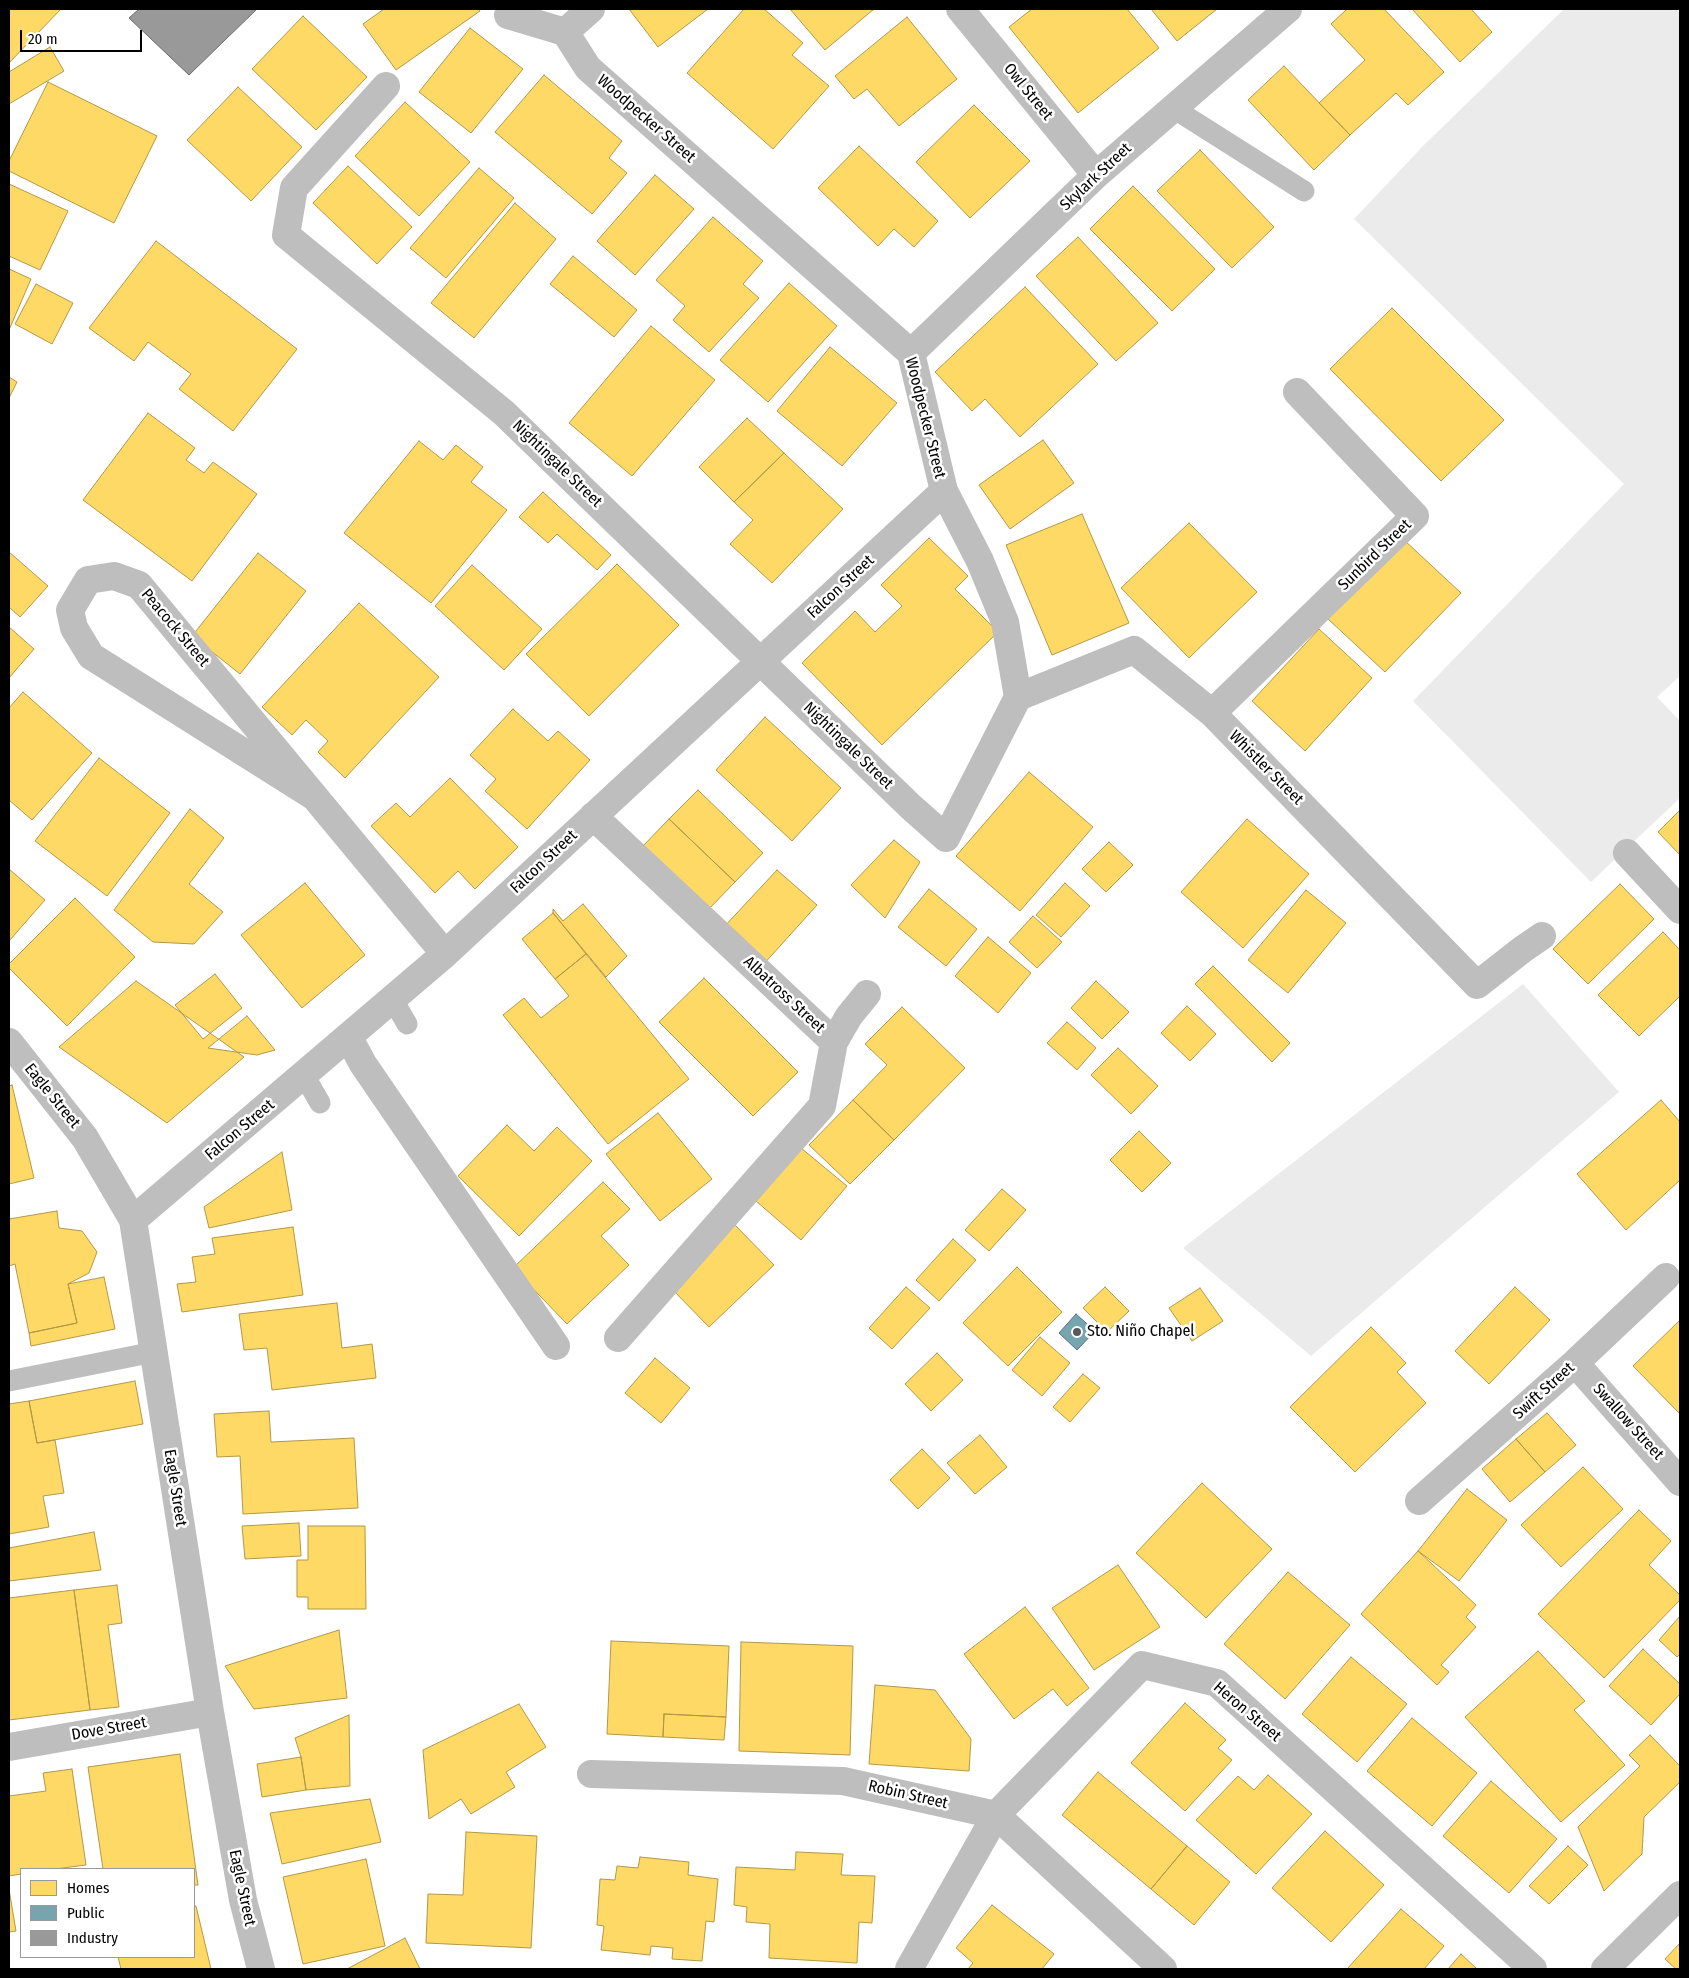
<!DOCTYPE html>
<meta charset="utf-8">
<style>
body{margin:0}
#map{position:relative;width:1689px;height:1978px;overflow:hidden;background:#fff;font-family:"Fira Sans Condensed",sans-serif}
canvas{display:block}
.frame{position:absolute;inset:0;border:10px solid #000;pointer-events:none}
.legend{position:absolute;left:20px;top:1868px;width:175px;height:90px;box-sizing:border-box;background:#fff;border:1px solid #999;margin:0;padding:6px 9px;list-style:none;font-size:15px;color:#000}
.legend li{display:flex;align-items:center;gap:10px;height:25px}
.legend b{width:25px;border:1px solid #999}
.scale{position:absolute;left:20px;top:30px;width:122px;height:22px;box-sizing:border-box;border:2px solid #000;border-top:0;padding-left:6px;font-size:15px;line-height:18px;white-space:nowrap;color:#000;-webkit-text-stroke:4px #fff;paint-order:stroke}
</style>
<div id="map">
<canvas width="1689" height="1978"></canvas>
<div class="frame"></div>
<ul class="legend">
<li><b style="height:14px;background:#ffd966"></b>Homes</li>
<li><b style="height:14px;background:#76a5af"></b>Public</li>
<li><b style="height:14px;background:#999"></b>Industry</li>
</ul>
<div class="scale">20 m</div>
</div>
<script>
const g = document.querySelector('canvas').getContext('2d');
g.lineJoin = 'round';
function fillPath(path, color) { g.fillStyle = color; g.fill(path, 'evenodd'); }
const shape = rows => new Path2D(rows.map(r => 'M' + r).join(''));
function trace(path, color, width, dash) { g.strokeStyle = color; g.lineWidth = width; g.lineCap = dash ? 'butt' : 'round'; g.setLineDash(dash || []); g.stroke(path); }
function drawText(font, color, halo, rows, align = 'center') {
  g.font = font + ' "Fira Sans Condensed",sans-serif'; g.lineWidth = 5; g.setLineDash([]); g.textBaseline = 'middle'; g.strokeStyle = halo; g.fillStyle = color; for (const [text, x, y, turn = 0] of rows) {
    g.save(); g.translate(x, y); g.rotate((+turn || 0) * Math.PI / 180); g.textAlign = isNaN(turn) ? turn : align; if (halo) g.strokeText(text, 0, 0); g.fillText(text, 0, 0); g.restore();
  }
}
fillPath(shape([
 [1564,9,1680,9,1680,676,1657,697,1680,721,1680,798,1591,882,1413,701,1624,484,1354,219,1423,146],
 [1523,984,1619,1092,1311,1356,1183,1248]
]), '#ebebeb');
const homes = shape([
 [9,9,61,9,9,63,9,9],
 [384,9,479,9,480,11,396,70,363,24,384,9],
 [629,9,708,9,658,47,629,9],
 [744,9,764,9,803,43,792,55,829,86,773,149,687,73,744,9],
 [790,9,874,9,825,50,790,9],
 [1032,9,1127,9,1159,48,1078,113,1009,27,1032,9],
 [1151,9,1217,9,1177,41,1151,9],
 [1347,9,1384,9,1444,72,1408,105,1396,93,1350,135,1319,103,1365,60,1331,24,1347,9],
 [1412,9,1471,9,1492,32,1460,62,1412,9],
 [303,16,367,77,316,130,252,69,303,16],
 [907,17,957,79,899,126,867,89,854,99,835,76,907,17],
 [470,28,523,69,471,133,419,92,470,28],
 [50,47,64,71,9,104,9,72,50,47],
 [1284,66,1350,135,1314,170,1248,100,1284,66],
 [544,75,622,141,609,158,627,173,592,214,495,132,544,75],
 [48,82,157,136,114,223,9,171,9,161,48,82],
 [238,87,302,147,251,201,187,140,238,87],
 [405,102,470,162,419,216,355,156,405,102],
 [974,105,1030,161,970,218,916,162,974,105],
 [859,146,938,221,914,247,894,229,878,246,818,188,859,146],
 [1200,150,1274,227,1232,268,1157,191,1200,150],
 [348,166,412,227,377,264,313,203,348,166],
 [479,168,514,198,446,278,410,248,479,168],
 [655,175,694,209,635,275,597,241,655,175],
 [9,184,68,211,40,270,9,256,9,184],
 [1133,186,1215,269,1172,311,1090,229,1133,186],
 [515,203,556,239,474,338,431,303,515,203],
 [713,217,763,261,743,284,759,298,709,352,673,320,685,306,656,280,713,217],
 [1078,237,1158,323,1116,361,1036,276,1078,237],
 [156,241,297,349,233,431,179,389,191,374,148,342,134,361,89,328,156,241],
 [573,256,637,310,614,337,550,284,573,256],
 [9,269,31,279,9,330,9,269],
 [789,283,837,326,768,402,720,360,789,283],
 [36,284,73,303,52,344,15,324,36,284],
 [1025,287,1098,364,1020,437,985,399,972,411,935,372,1025,287],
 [1392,308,1504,420,1441,481,1330,369,1392,308],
 [651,326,715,380,632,476,569,423,651,326],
 [830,347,897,403,842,466,777,411,830,347],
 [9,377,17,382,9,398,9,377],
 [148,413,195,448,186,460,204,473,213,462,257,494,192,581,83,500,148,413],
 [747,418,784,453,734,502,699,467,747,418],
 [1043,440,1074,483,1010,529,979,485,1043,440],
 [419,441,443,460,456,445,483,467,471,482,507,510,431,603,344,533,419,441],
 [784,453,843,509,772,583,730,544,753,520,734,502,784,453],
 [543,492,611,555,597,570,557,534,548,543,519,517,543,492],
 [1082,514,1129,623,1052,655,1006,545,1082,514],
 [1189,523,1257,592,1189,658,1121,588,1189,523],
 [929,538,968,576,955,589,998,632,882,745,802,663,855,611,875,632,902,606,881,585,929,538],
 [1403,539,1461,593,1385,672,1328,619,1403,539],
 [9,552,48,586,20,617,9,607,9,552],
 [258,553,306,591,240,674,192,636,258,553],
 [617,564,679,625,589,716,526,654,617,564],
 [472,565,542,629,504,670,435,606,472,565],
 [359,603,439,677,345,778,318,752,328,741,306,720,292,735,262,707,359,603],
 [9,627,34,649,9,678,9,627],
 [1319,629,1372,678,1305,751,1252,701,1319,629],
 [23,692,92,753,32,820,9,800,9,708,23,692],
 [513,709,548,741,558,731,590,760,527,829,485,791,496,779,470,755,513,709],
 [765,717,841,788,792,841,716,770,765,717],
 [99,758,170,813,107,896,35,841,99,758],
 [1029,772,1093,827,1020,911,956,856,1029,772],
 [450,778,518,847,475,889,458,871,435,893,371,826,396,803,410,817,450,778],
 [698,790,763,853,735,882,669,819,698,790],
 [190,809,224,838,189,884,223,912,194,944,153,942,114,910,190,809],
 [1680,810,1680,855,1658,832,1680,810],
 [669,819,735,882,707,911,641,848,669,819],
 [1247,819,1309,874,1243,948,1181,892,1247,819],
 [894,840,920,862,885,918,851,885,894,840],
 [1109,842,1133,865,1106,892,1082,869,1109,842],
 [9,869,45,900,9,941,9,869],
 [777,870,817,905,762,966,722,929,777,870],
 [305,883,365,955,302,1008,241,935,305,883],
 [1065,883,1090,906,1061,937,1036,915,1065,883],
 [1620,884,1654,919,1588,984,1553,949,1620,884],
 [929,889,977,929,946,966,898,927,929,889],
 [1306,890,1346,923,1288,993,1248,960,1306,890],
 [75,898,135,957,67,1026,9,968,9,964,75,898],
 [583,904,627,956,606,977,553,913,553,909,563,921,583,904],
 [553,913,586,954,555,979,522,939,553,913],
 [1033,916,1062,942,1037,968,1009,942,1033,916],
 [1663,932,1680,950,1680,996,1639,1036,1598,995,1663,932],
 [988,937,1031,973,998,1013,955,976,988,937],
 [586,954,689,1079,608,1144,503,1015,524,998,541,1018,569,996,555,979,586,954],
 [1213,966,1290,1043,1272,1062,1195,984,1213,966],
 [215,974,242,1008,203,1039,175,1005,215,974],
 [704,978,798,1072,753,1116,659,1022,704,978],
 [136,981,244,1057,167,1123,59,1047,136,981],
 [1096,981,1129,1012,1102,1039,1071,1008,1096,981],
 [1187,1006,1216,1034,1190,1061,1161,1033,1187,1006],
 [902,1007,965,1068,894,1140,853,1100,887,1065,865,1044,902,1007],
 [247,1016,275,1050,257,1055,208,1048,247,1016],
 [1067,1022,1096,1048,1077,1070,1047,1043,1067,1022],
 [1118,1048,1158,1086,1131,1114,1091,1075,1118,1048],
 [12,1085,34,1178,9,1184,9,1086,12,1085],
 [853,1100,894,1140,850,1184,809,1145,853,1100],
 [1661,1100,1680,1122,1680,1180,1626,1230,1577,1174,1661,1100],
 [658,1113,712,1179,660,1221,606,1154,658,1113],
 [507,1125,534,1151,557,1127,592,1161,519,1236,458,1176,507,1125],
 [1139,1131,1171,1163,1142,1192,1110,1160,1139,1131],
 [801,1148,847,1186,801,1240,756,1201,801,1148],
 [282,1152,292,1210,209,1228,204,1207,282,1152],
 [603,1182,630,1209,601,1236,629,1265,567,1324,513,1268,603,1182],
 [1002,1189,1026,1210,989,1251,965,1230,1002,1189],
 [57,1211,59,1228,82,1231,97,1252,89,1273,68,1284,77,1323,29,1333,15,1264,9,1266,9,1219,57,1211],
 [735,1225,774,1265,709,1327,670,1287,735,1225],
 [293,1227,303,1295,182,1312,177,1284,196,1282,192,1257,215,1254,212,1238,293,1227],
 [953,1239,976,1260,939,1301,916,1280,953,1239],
 [1017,1267,1062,1312,1008,1366,963,1323,1017,1267],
 [104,1277,115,1329,31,1346,29,1333,77,1323,68,1284,104,1277],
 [906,1287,930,1308,892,1349,869,1328,906,1287],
 [1105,1287,1129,1311,1107,1332,1083,1308,1105,1287],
 [1515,1287,1550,1320,1489,1384,1455,1351,1515,1287],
 [1200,1288,1223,1321,1192,1341,1169,1308,1200,1288],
 [337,1303,342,1348,372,1344,376,1378,272,1390,267,1348,244,1350,239,1314,337,1303],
 [1680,1320,1680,1414,1633,1366,1680,1320],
 [1371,1327,1406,1363,1397,1372,1426,1403,1355,1472,1290,1407,1371,1327],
 [1040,1337,1070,1363,1042,1396,1012,1370,1040,1337],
 [937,1353,963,1380,931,1411,905,1384,937,1353],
 [655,1358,690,1388,661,1423,625,1393,655,1358],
 [1083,1374,1100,1388,1070,1422,1053,1407,1083,1374],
 [135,1381,143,1424,37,1443,29,1401,135,1381],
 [29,1401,37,1443,55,1440,64,1493,43,1496,49,1527,9,1534,9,1404,29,1401],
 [269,1411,271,1442,354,1438,358,1508,243,1514,240,1456,217,1457,214,1414,269,1411],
 [1547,1413,1576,1445,1545,1472,1516,1439,1547,1413],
 [980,1435,1007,1467,975,1494,947,1463,980,1435],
 [1516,1439,1545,1472,1510,1502,1482,1469,1516,1439],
 [922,1449,950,1478,918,1509,890,1480,922,1449],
 [1583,1467,1623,1509,1561,1567,1521,1525,1583,1467],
 [1202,1483,1272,1549,1206,1618,1136,1553,1202,1483],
 [1467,1489,1507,1520,1459,1581,1418,1551,1467,1489],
 [1639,1510,1671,1541,1649,1565,1680,1595,1680,1600,1604,1678,1538,1614,1639,1510],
 [299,1523,301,1556,245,1559,242,1526,299,1523],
 [308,1526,365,1526,366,1609,308,1609,308,1597,297,1597,297,1560,308,1560,308,1526],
 [94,1532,101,1570,9,1581,9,1548,94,1532],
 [1418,1551,1476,1605,1466,1617,1476,1627,1441,1665,1449,1672,1437,1685,1361,1614,1418,1551],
 [1118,1565,1160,1627,1094,1670,1052,1608,1118,1565],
 [1288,1572,1350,1625,1285,1699,1224,1644,1288,1572],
 [117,1585,122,1623,108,1625,119,1707,90,1710,74,1590,117,1585],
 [74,1590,90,1710,9,1720,9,1598,74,1590],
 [1025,1607,1089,1688,1067,1706,1053,1689,1014,1719,964,1654,1025,1607],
 [1680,1616,1680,1654,1677,1657,1659,1640,1680,1616],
 [339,1630,347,1698,254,1709,225,1666,339,1630],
 [611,1641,729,1646,726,1717,664,1714,663,1737,607,1734,611,1641],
 [741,1642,853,1646,850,1755,739,1751,741,1642],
 [1643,1649,1680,1684,1680,1694,1651,1725,1609,1686,1643,1649],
 [1538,1651,1585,1701,1574,1710,1625,1765,1561,1822,1465,1717,1538,1651],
 [1351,1657,1407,1704,1357,1762,1302,1714,1351,1657],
 [875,1685,935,1690,971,1739,969,1771,869,1764,875,1685],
 [1185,1703,1226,1740,1218,1748,1232,1760,1185,1811,1131,1763,1185,1703],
 [519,1704,546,1747,506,1772,515,1787,471,1814,461,1799,429,1819,423,1750,519,1704],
 [664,1714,726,1717,724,1740,663,1737,664,1714],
 [349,1715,350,1786,306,1790,301,1757,295,1738,349,1715],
 [1412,1718,1477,1773,1432,1826,1367,1771,1412,1718],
 [1650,1735,1680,1766,1680,1782,1644,1817,1642,1854,1604,1891,1578,1827,1640,1766,1629,1755,1650,1735],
 [180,1754,198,1885,194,1885,194,1869,103,1869,88,1767,180,1754],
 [301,1757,306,1790,262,1797,257,1764,301,1757],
 [72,1769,86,1865,55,1869,21,1869,21,1874,9,1876,9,1796,46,1791,43,1773,72,1769],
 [1098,1772,1187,1846,1151,1889,1062,1815,1098,1772],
 [1268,1775,1312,1814,1256,1874,1196,1820,1238,1776,1254,1790,1268,1775],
 [1491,1781,1557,1839,1509,1893,1443,1836,1491,1781],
 [370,1799,381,1842,282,1864,270,1813,370,1799],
 [1325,1831,1384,1885,1331,1942,1272,1888,1325,1831],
 [466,1832,537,1836,531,1948,426,1943,428,1894,463,1895,466,1832],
 [1187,1846,1230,1882,1194,1925,1151,1889,1187,1846],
 [1568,1846,1588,1865,1549,1904,1529,1886,1568,1846],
 [796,1852,843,1854,841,1875,875,1876,872,1923,859,1922,857,1963,769,1958,770,1924,746,1922,747,1907,734,1905,736,1867,795,1870,796,1852],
 [640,1857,689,1862,688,1875,718,1879,714,1922,706,1921,702,1961,672,1959,673,1948,651,1946,650,1955,601,1950,604,1926,597,1925,600,1879,615,1880,617,1866,638,1868,640,1857],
 [366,1859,385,1946,303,1964,283,1877,366,1859],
 [9,1889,16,1931,9,1932,9,1889],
 [992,1905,1054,1954,1042,1969,968,1969,973,1963,956,1948,992,1905],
 [194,1906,196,1906,211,1969,121,1969,118,1957,194,1957,194,1906],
 [1401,1909,1444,1946,1424,1969,1347,1969,1401,1909],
 [405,1938,420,1969,347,1969,405,1938],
 [1680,1943,1680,1969,1676,1969,1665,1959,1680,1943],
 [1461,1954,1477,1969,1448,1969,1461,1954]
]);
fillPath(homes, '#ffd966');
trace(homes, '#b29847', 1);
const public = shape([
 [1076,1314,1095,1331,1077,1350,1059,1333,1076,1314]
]);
fillPath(public, '#76a5af');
trace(public, '#53747a', 1);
const industry = shape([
 [139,9,257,9,189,75,129,18,139,9]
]);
fillPath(industry, '#999');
trace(industry, '#6b6b6b', 1);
trace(shape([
 [1173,108,1304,191],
 [393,1000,407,1024],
 [304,1075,320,1103],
 [9,1381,154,1352]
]), '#bebebe', 21);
trace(shape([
 [960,9,1096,175],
 [508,15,565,32],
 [565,32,591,9],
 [386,86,294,188,286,235,504,413,761,662,911,807,946,838,1018,697,1005,622,980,561,944,491,911,353,588,68,565,32],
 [911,353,1096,175,1288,9],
 [1018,697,1134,650,1212,713,1477,985,1523,949,1542,936],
 [1212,713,1415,516,1297,392],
 [313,796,91,656,74,628,70,610,88,580,114,576,139,585,445,954],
 [593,816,834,1042,822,1106,618,1338],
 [1627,853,1680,910],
 [349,1038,363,1064,556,1346],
 [9,1042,85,1138,133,1220,210,1712,243,1900,261,1969],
 [834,1042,849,1016,867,994],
 [133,1220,445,954,944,491],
 [1575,1363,1680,1482],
 [1419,1501,1575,1363,1666,1277],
 [9,1747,210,1712],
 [591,1774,843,1781,996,1815,1163,1969],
 [909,1969,996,1815,1142,1665,1217,1683,1533,1969],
 [1605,1969,1680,1895]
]), '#bebebe', 28);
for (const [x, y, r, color] of [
 [1077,1332,5,"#595959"]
]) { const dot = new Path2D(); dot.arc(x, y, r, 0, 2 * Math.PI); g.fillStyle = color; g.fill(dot); trace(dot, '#fff', 2); }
drawText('16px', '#000', '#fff', [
 ["Owl Street",1028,92,51],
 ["Woodpecker Street",646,119,41],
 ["Skylark Street",1096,177,-43],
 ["Woodpecker Street",925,418,76],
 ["Nightingale Street",557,464,44],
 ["Sunbird Street",1375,555,-44],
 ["Falcon Street",841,587,-43],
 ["Peacock Street",175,628,50],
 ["Nightingale Street",848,746,44],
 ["Whistler Street",1266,768,45],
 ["Falcon Street",544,862,-43],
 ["Albatross Street",784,995,43],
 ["Eagle Street",52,1096,51],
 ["Falcon Street",240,1130,-40],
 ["Swift Street",1544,1391,-42],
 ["Swallow Street",1628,1422,48],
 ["Eagle Street",175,1488,81],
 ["Heron Street",1247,1712,40],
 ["Dove Street",109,1729,-10],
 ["Robin Street",908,1795,13],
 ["Eagle Street",242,1888,78]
]);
drawText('16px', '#000', '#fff', [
 ["Sto. Niño Chapel",1087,1332]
], 'left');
</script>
